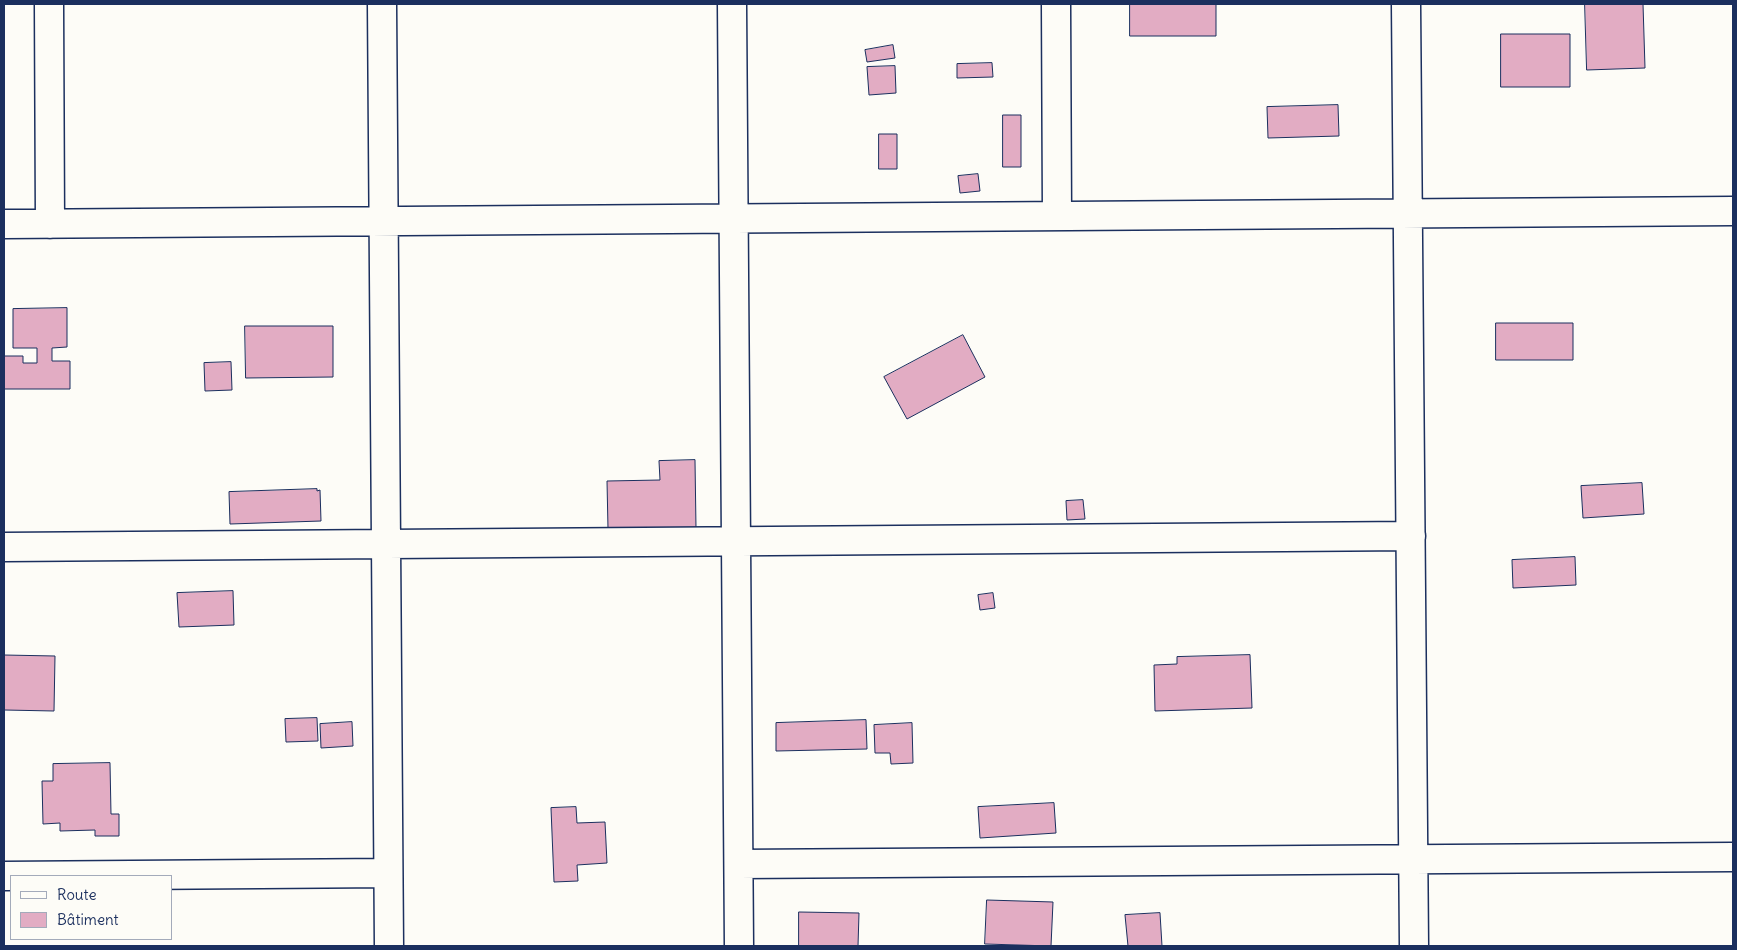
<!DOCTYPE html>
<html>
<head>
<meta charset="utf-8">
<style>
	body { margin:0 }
	#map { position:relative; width:1737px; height:950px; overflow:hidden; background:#fdfcf7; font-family:Delius,sans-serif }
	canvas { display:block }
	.frame { position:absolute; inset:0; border:5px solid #1b2f5e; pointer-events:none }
	.legend { position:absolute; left:10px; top:875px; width:162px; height:65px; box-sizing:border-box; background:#fdfcf7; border:1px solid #a3aaba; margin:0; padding:6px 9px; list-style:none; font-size:15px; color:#1b2f5e }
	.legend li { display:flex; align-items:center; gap:10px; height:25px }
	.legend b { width:25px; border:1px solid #a3aaba }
</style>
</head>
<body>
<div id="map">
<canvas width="1737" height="950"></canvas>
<div class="frame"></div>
<ul class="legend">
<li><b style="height:6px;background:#fdfcf7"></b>Route</li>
<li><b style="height:14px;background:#e2acc3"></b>Bâtiment</li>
</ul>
</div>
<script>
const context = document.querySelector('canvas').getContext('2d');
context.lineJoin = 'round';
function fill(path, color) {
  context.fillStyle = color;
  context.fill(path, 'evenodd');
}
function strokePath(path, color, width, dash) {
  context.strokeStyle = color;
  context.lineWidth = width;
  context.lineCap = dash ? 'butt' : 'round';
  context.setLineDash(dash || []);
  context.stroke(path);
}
const building = new Path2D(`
	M1130,4H1216V36H1130Z
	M1585,4H1643L1645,68L1587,70Z
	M1501,34H1570V87H1501Z
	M893,45L895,58L867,62L865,50Z
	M992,63L993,77L957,78V64Z
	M895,66L896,93L869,95L867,67Z
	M1338,105L1339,136L1268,138L1267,107Z
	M1003,115H1021V167H1003Z
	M879,134H897V169H879Z
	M978,174L980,191L960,193L958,176Z
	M67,308V347L52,348V361H70V389H4V356H23V363H37V348H13V309Z
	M1496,323H1573V360H1496Z
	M245,326H333V377L246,378Z
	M963,335L985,377L907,419L884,377Z
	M231,362L232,390L205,391L204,363Z
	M695,460L696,528L608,529L607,481L660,480L659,461Z
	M1642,483L1644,514L1583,518L1581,486Z
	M317,489V491L320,490L321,521L230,524L229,492Z
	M1083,500L1085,519L1067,520L1066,501Z
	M1575,557L1576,585L1513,588L1512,560Z
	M233,591L234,625L179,627L177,593Z
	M993,593L995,608L980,610L978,595Z
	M4,655L55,656L54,711L4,710Z
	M1250,655L1252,708L1155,711L1154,665L1177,664V657Z
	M317,718L318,741L286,742L285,719Z
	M866,720L867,749L776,751V723Z
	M352,722L353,746L321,748L320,724Z
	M912,723L913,763L891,764L890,753H875L874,725Z
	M110,763L111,814H119V836H95V830L60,831V823L43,824L42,781H53V764Z
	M1054,803L1056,833L980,838L978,807Z
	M576,807L577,823L605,822L607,863L577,865L578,881L554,882L551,808Z
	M987,900L1053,902L1051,946L985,944Z
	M799,912L859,913L858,946H799Z
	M1160,913L1162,946H1120H1128L1125,915Z`);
const minor = new Path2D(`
	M49,4L50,224
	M382,4L389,946
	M732,4L739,946
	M1056,4L1057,216
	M1406,4L1414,946
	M4,224L1733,211
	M4,547L1411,536
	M739,864L1733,857
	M4,876L388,873`);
fill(building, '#e2acc3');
strokePath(building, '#1b2f5e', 1);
strokePath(minor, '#1b2f5e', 31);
strokePath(minor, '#fdfcf7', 28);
</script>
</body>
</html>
